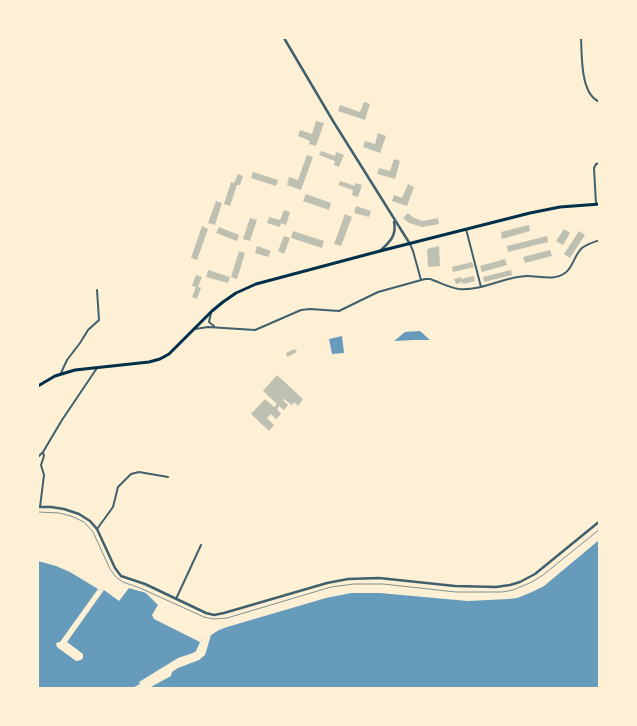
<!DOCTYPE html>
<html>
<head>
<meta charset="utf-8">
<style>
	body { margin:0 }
	#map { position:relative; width:637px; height:726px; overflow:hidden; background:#fdf0d5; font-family:Karla,sans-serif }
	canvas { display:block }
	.frame { position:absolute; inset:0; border:39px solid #fdf0d5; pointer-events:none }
</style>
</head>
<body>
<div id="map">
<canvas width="637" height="726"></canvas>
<div class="frame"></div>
</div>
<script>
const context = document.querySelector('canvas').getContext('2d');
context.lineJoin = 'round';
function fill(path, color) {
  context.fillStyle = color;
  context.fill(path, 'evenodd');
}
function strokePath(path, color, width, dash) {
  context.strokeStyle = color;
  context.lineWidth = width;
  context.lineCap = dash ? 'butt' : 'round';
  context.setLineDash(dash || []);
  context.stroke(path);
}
const water = new Path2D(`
	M420,331L430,340H413L394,341L405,332Z
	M342,336L344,353L332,354L329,339Z
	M599,540V688H38V561L56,566L70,572L98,589L104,590L119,601L129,588L146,593L158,605L152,615L154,619L200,642L219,630L227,627L326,598L351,593H380L468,601L508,599L517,598L532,592L544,586Z`);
const pier = new Path2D(`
	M98,589L104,590L67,642L83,654V658L81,660L76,661L57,647L56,643L60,642Z
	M211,635L205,655L199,660L178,668L172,672L171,676L149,688H132L140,684L139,682L178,658L193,653L196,651L200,642Z`);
const building = new Path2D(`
	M364,102L370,104L365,120L338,111L340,105L360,112Z
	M316,121L324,123L316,146L309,144L310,141L298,136L300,130L312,134Z
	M378,133L386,136L380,153L363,147L365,141L375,144Z
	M321,151L335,156L336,152L344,155L339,167L334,165L335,161L319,155Z
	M307,155L313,157L301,190L287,185L289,177L298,180Z
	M394,159L400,161L395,179L377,174L379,168L390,171Z
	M253,172L278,180L276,186L251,178Z
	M238,174L243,176L240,185H237L230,206L224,204L231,182L234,183Z
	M340,181L355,186V183L362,185L358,197L352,195L353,190L338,185Z
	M408,184L414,187L407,206L392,201L394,195L402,198Z
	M306,194L331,203L329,210L303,201Z
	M216,201L222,203L215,225L208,223Z
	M356,206L371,211L369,217L354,213Z
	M284,210L290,212L286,225L281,223L280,227L267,223L269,217L280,220Z
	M408,213L414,218L422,221L438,218L439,224L422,227L409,223L403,218Z
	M345,214L352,217L341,246L334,244Z
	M250,218L257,220L250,241L243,239Z
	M529,225L530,231L502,239L501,232Z
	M202,226L208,229L197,260L191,258Z
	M219,227L239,235L237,241L216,233Z
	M564,229L570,233L563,245L556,241Z
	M293,231L324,241L322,248L291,238Z
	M579,231L585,235L570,258L564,254Z
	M284,236L290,238L284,254L278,251Z
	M547,236L548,242L508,252L507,246Z
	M257,246L271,251L268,257L255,253Z
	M439,246L440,266L428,267L427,249Z
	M550,250L552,256L525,263L523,257Z
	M239,251L245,253L237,279L231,277Z
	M505,259L507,265L482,272L480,266Z
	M472,262L474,267L453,272L452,267Z
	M208,270L230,277L228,283L206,277Z
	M511,270L512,275L484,282L483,277Z
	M196,275L202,277L198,287L201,288L197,299L192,297L196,287L192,286Z
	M474,276L475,281L463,284V282L456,284L454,279L461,277V279Z
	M295,349L297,352L287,357L286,353Z
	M277,375L303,399L298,406L294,402L292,405L284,399L283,400L288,405L284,410L279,406L277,409L281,414L276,419L271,414L267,418L274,425L269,431L251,414L265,399L274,407L277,404L263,391Z`);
const path = new Path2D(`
	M38,512L59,513L71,516L84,522L93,532L110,569L116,577L123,582L140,588L204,617L213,619L227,618L331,587L354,584H383L456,592H502L513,590L532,582L543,575L600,529`);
const minor = new Path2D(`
	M581,38C582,55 580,95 600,102
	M596,204L594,168L596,164L600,163
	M466,229L481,287
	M410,244L413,251L421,280
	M211,313L209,322L214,326
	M195,329L208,327L255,330L262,327L301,310L310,309L339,311L378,292L425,279H430C439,282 450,288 459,289C483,291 506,276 527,276C540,276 554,281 565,273C573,268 574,255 582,248C587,244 594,242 600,240
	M61,373L67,360L80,343L88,330L99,320L97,290
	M38,457L43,452L62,420L97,368
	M40,507L44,475L41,465L44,456L43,452
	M97,529L113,507L118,487L131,474L139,472L168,477
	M176,599L201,545`);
const tertiary = new Path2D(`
	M284,38L333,121L410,244
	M380,251C390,242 397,235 394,222
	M38,507H51L64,509L79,514L90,521L97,529L115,568L121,576L145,584L206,613L214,615L224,613L327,583L348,579L379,578L455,586L496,587L510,585L520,582L535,574L600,521`);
const primary = new Path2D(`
	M38,386L55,376L75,370L149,362L160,359L169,354L212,311L223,302L236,293L256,284L380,251L530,213L560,207L600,204`);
fill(water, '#669bbc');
fill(pier, '#fdf0d5');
fill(building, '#bec0b2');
strokePath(path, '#003049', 0.5);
strokePath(minor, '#3f606c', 2);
strokePath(tertiary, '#3f606c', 2.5);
strokePath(primary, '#003049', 3);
</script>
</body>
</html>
